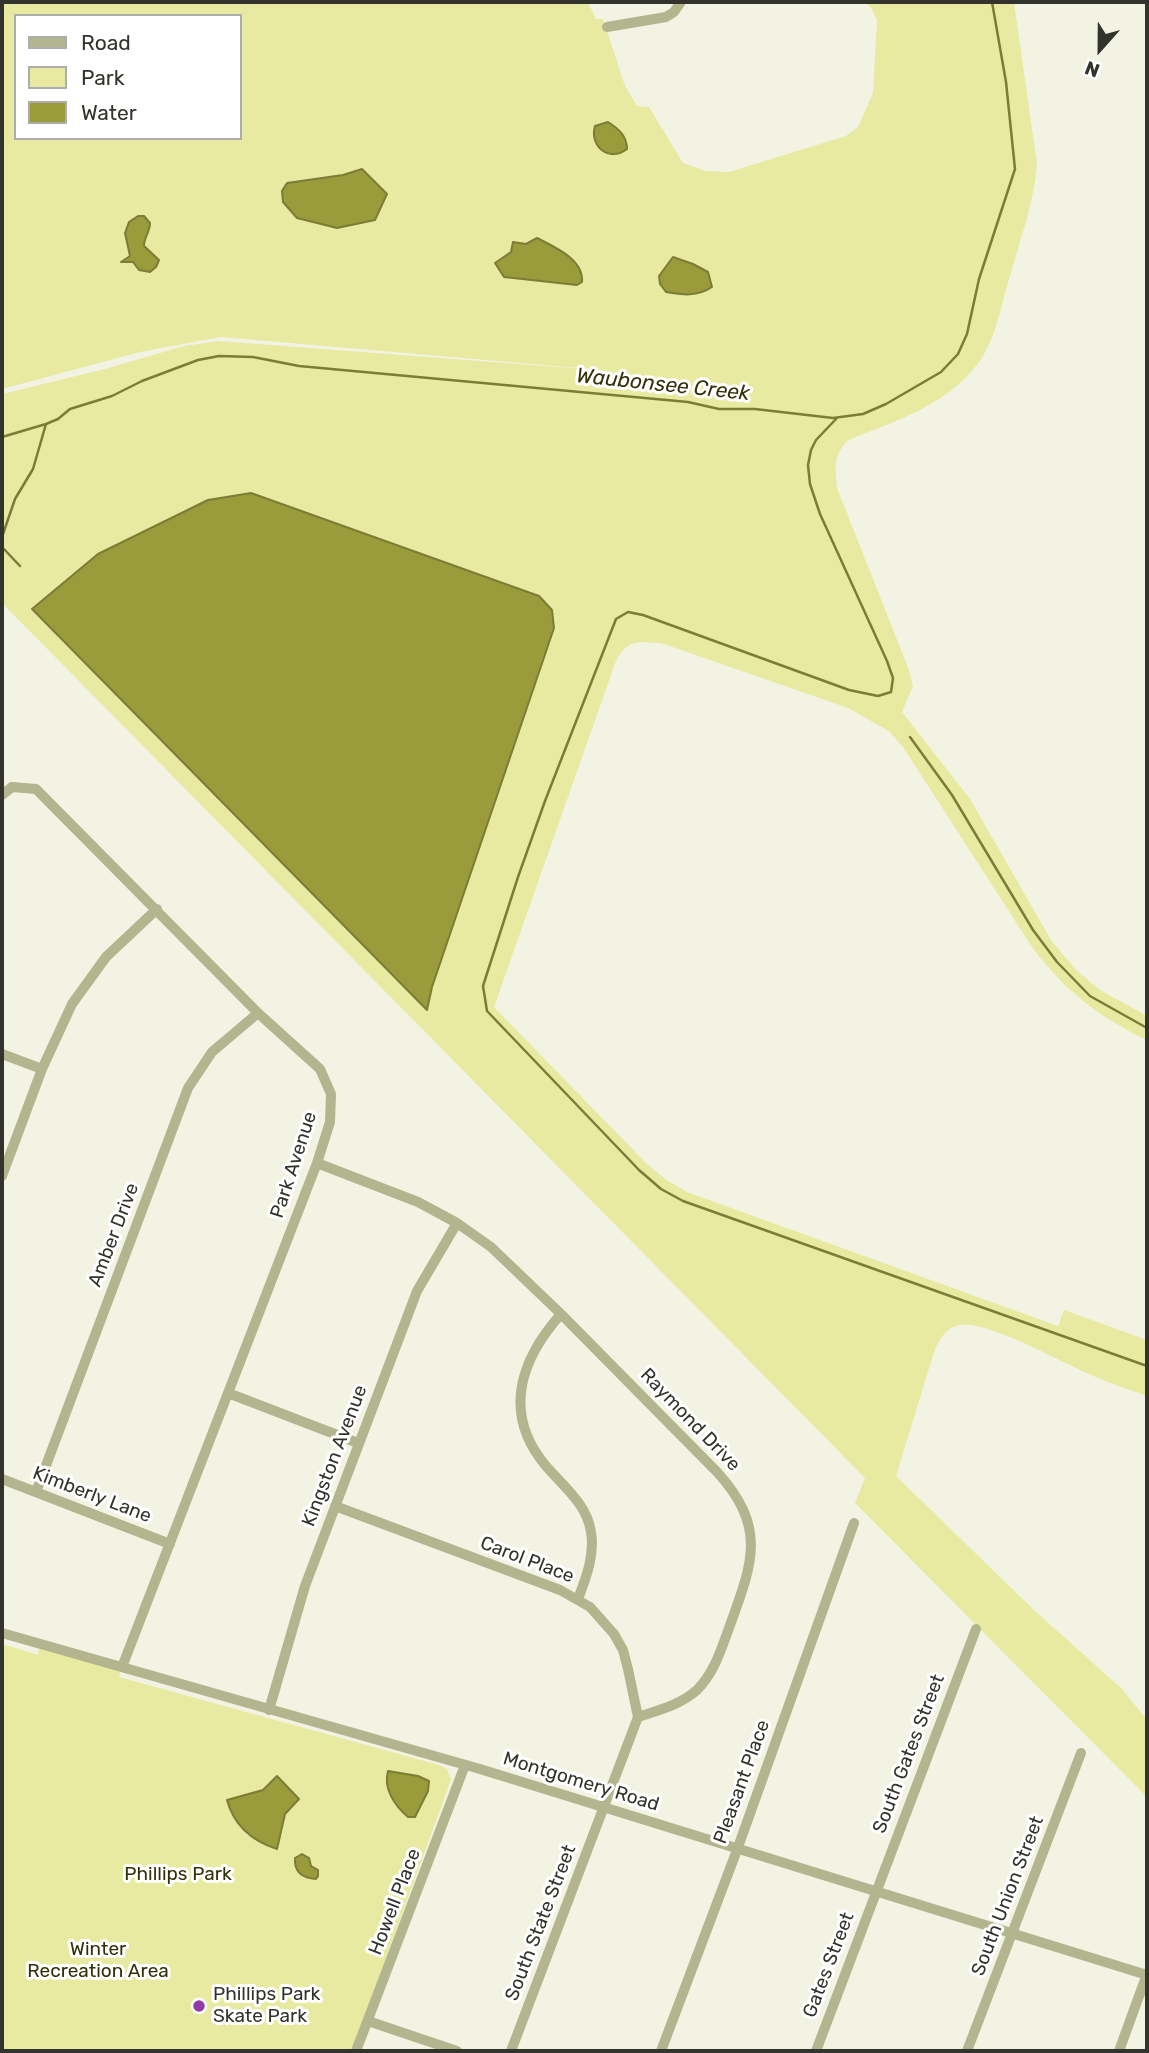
<!DOCTYPE html>
<html>
<head>
<meta charset="utf-8">
<style>
	body { margin:0 }
	#map { position:relative; width:1149px; height:2053px; overflow:hidden; background:#f2f3e3; font-family:Rubik,sans-serif }
	canvas { display:block }
	.frame { position:absolute; inset:0; border:4px solid #33332d; pointer-events:none }
	.legend { position:absolute; left:14px; top:14px; width:228px; height:126px; box-sizing:border-box; background:#fff; border:2px solid #adadab; margin:0; padding:9px 12px; list-style:none; font-size:21px; color:#33332d }
	.legend li { display:flex; align-items:center; gap:14px; height:35px }
	.legend b { width:35px; border:2px solid #adadab }
	.north { position:absolute; left:1065px; top:14px; width:70px; height:70px; -webkit-text-stroke:5px #fff; paint-order:stroke; rotate:201deg; font-size:19px; font-weight:700; line-height:28px; text-align:center; color:#33332d }
	.north::after { content:''; display:block; margin:auto; width:24px; height:32px; background:#33332d; clip-path:polygon(50% 0,100% 100%,50% 72%,0 100%) }
</style>
</head>
<body>
<div id="map">
<canvas width="1149" height="2053"></canvas>
<div class="frame"></div>
<ul class="legend">
<li><b style="height:9px;background:#b3b58e"></b>Road</li>
<li><b style="height:19px;background:#e8eaa2"></b>Park</li>
<li><b style="height:19px;background:#9a9b3a"></b>Water</li>
</ul>
<div class="north">N</div>
</div>
<script>
const context = document.querySelector('canvas').getContext('2d');
context.lineJoin = 'round';
function fill(path, color) {
  context.fillStyle = color;
  context.fill(path, 'evenodd');
}
function strokePath(path, color, width, dash) {
  context.strokeStyle = color;
  context.lineWidth = width;
  context.lineCap = dash ? 'butt' : 'round';
  context.setLineDash(dash || []);
  context.stroke(path);
}
function drawText(font, color, halo, rows, align = 'center') {
  context.font = font + ' Rubik,sans-serif';
  context.lineWidth = 6;
  context.setLineDash([]);
  context.textBaseline = 'middle';
  context.strokeStyle = halo;
  context.fillStyle = color;
  for (const [text, x, y, turn = 0] of rows) {
    context.save();
    context.translate(x, y);
    context.rotate((+turn || 0) * Math.PI / 180);
    context.textAlign = isNaN(turn) ? turn : align;
    if (halo) context.strokeText(text, 0, 0);
    context.fillText(text, 0, 0);
    context.restore();
  }
}
const green = new Path2D(`
	M2,2H588L596,19H603L625,86L637,106L649,107L683,163L706,171L729,172L846,136L858,127L873,93L877,20L871,7L863,2H1014L1037,164C1034,201 1022,234 1012,269C1003,297 998,331 983,356C954,403 896,421 848,440C833,456 835,467 837,488L909,670L913,686L902,712L970,799L1051,940L1076,970L1100,990L1147,1016V1040C1098,1017 1064,990 1032,947L903,747L889,731L848,708L664,644C641,641 628,638 616,661L494,1007L647,1164L665,1179L687,1192L1058,1326L1064,1310L1147,1340V1396C1129,1389 1109,1383 1091,1375C1062,1363 988,1320 959,1325C945,1328 939,1340 934,1352L896,1476L1035,1611L1122,1689L1147,1720V1797L855,1503L865,1478L2,603V394L105,369L184,346L219,341L624,372L221,337L140,352L2,389ZM16,16H240V138H16Z
	M2,1644L38,1655L39,1648L122,1667L119,1677L439,1765L447,1769L451,1780L352,2051H2Z`);
const water = new Path2D(`
	M608,122C619,129 627,136 627,149C609,163 589,146 595,126Z
	M362,169L387,194L375,220L337,228L297,218L283,202L282,191L287,183L343,175Z
	M138,216H144L150,223C150,232 144,237 144,246L159,260L156,267L150,272L139,270L133,262H121L130,256L125,233L129,222Z
	M537,238C554,247 584,259 582,282L577,285L504,277L495,263L511,252L513,242L526,244Z
	M673,257L693,264L708,272L712,287C697,297 683,295 666,292L660,284L659,276Z
	M251,493L539,596L552,610L554,628L432,987L427,1010L32,609L98,554L208,500Z
	M388,1771L418,1776L429,1781L428,1791L415,1817H408C395,1806 383,1789 388,1771Z
	M277,1776L299,1799L285,1814L277,1849C252,1841 234,1826 227,1800L263,1790Z
	M302,1854L309,1858L311,1866L318,1870V1876L316,1879C303,1878 294,1873 295,1858Z`);
const stream = new Path2D(`
	M837,418L816,440L811,450L808,465L810,484L820,514L887,661L893,678L891,692L878,696L849,690L643,615L628,612L616,619L545,801L518,877L483,986L487,1011L639,1170L661,1189L683,1201L1147,1366
	M2,437L46,424L58,419L70,409L112,396L142,381L198,360L219,356L253,357L299,366L688,402L719,409H755L833,418L863,414L886,404L941,372L958,354L967,334L979,279L1015,169L1006,82L992,2
	M2,537L15,499L33,469L46,424
	M2,547L20,566
	M910,737L952,795L1033,930L1057,962L1090,996L1147,1028`);
const minor = new Path2D(`
	M607,27L666,17L674,12L681,2
	M2,795L12,787L36,789L258,1013L320,1069L331,1094L330,1122L317,1163L122,1667
	M2,1054L42,1069
	M317,1163L418,1202L457,1223L491,1247L561,1314L718,1473C768,1529 752,1564 729,1628C721,1650 714,1673 697,1690C680,1705 659,1710 638,1717
	M2,1176L42,1069L72,1004L106,957L157,909
	M561,1314C520,1360 502,1414 546,1466C563,1486 587,1504 591,1532C595,1555 586,1578 578,1599
	M228,1393L358,1443
	M2,1479L170,1544
	M36,1492L188,1088L212,1052L258,1013
	M335,1506L560,1590L590,1607L614,1634L623,1650L628,1669L638,1717L511,2051
	M2,1633L480,1769L1147,1975
	M269,1710L305,1586L417,1291L457,1223
	M368,2021L457,2051
	M356,2051L465,1765
	M661,2051L737,1850L854,1523
	M816,2051L976,1629
	M967,2051L1081,1753
	M1119,2051L1147,1974`);
const markers = [
	[199,2006,7,"#923aa6"]
];
const streetNames = [
	["Park Avenue",294,1165,-72],
	["Amber Drive",114,1235,-69],
	["Raymond Drive",690,1420,46],
	["Kingston Avenue",335,1456,-69],
	["Kimberly Lane",92,1495,21],
	["Carol Place",527,1560,21],
	["South Gates Street",909,1754,-69],
	["Montgomery Road",581,1782,17],
	["Pleasant Place",742,1782,-70],
	["South Union Street",1008,1896,-69],
	["Howell Place",395,1902,-69],
	["South State Street",541,1923,-69],
	["Gates Street",829,1965,-69]
];
const parkNames = [
	["Phillips Park",178,1875],
	["Winter",98,1950],
	["Recreation Area",98,1972]
];
const poiNames = [
	["Phillips Park",213,1995],
	["Skate Park",213,2017]
];
const waterNames = [
	["Waubonsee Creek",663,385,6]
];
fill(green, '#e8eaa2');
fill(water, '#9a9b3a');
strokePath(water, '#7b7c36', 2);
strokePath(stream, '#7b7c36', 2.5);
strokePath(minor, '#b3b58e', 10);
for (const [x, y, r, color] of markers) {
  const dot = new Path2D();
  dot.arc(x, y, r, 0, 2 * Math.PI);
  context.fillStyle = color;
  context.fill(dot);
  strokePath(dot, '#fff', 2.5);
}
drawText('19px', '#33332d', '#fff', streetNames);
drawText('19px', '#313107', '#fff', parkNames);
drawText('19px', '#33332d', '#fff', poiNames, 'left');
drawText('italic 21px', '#323209', '#fff', waterNames);
</script>
</body>
</html>
